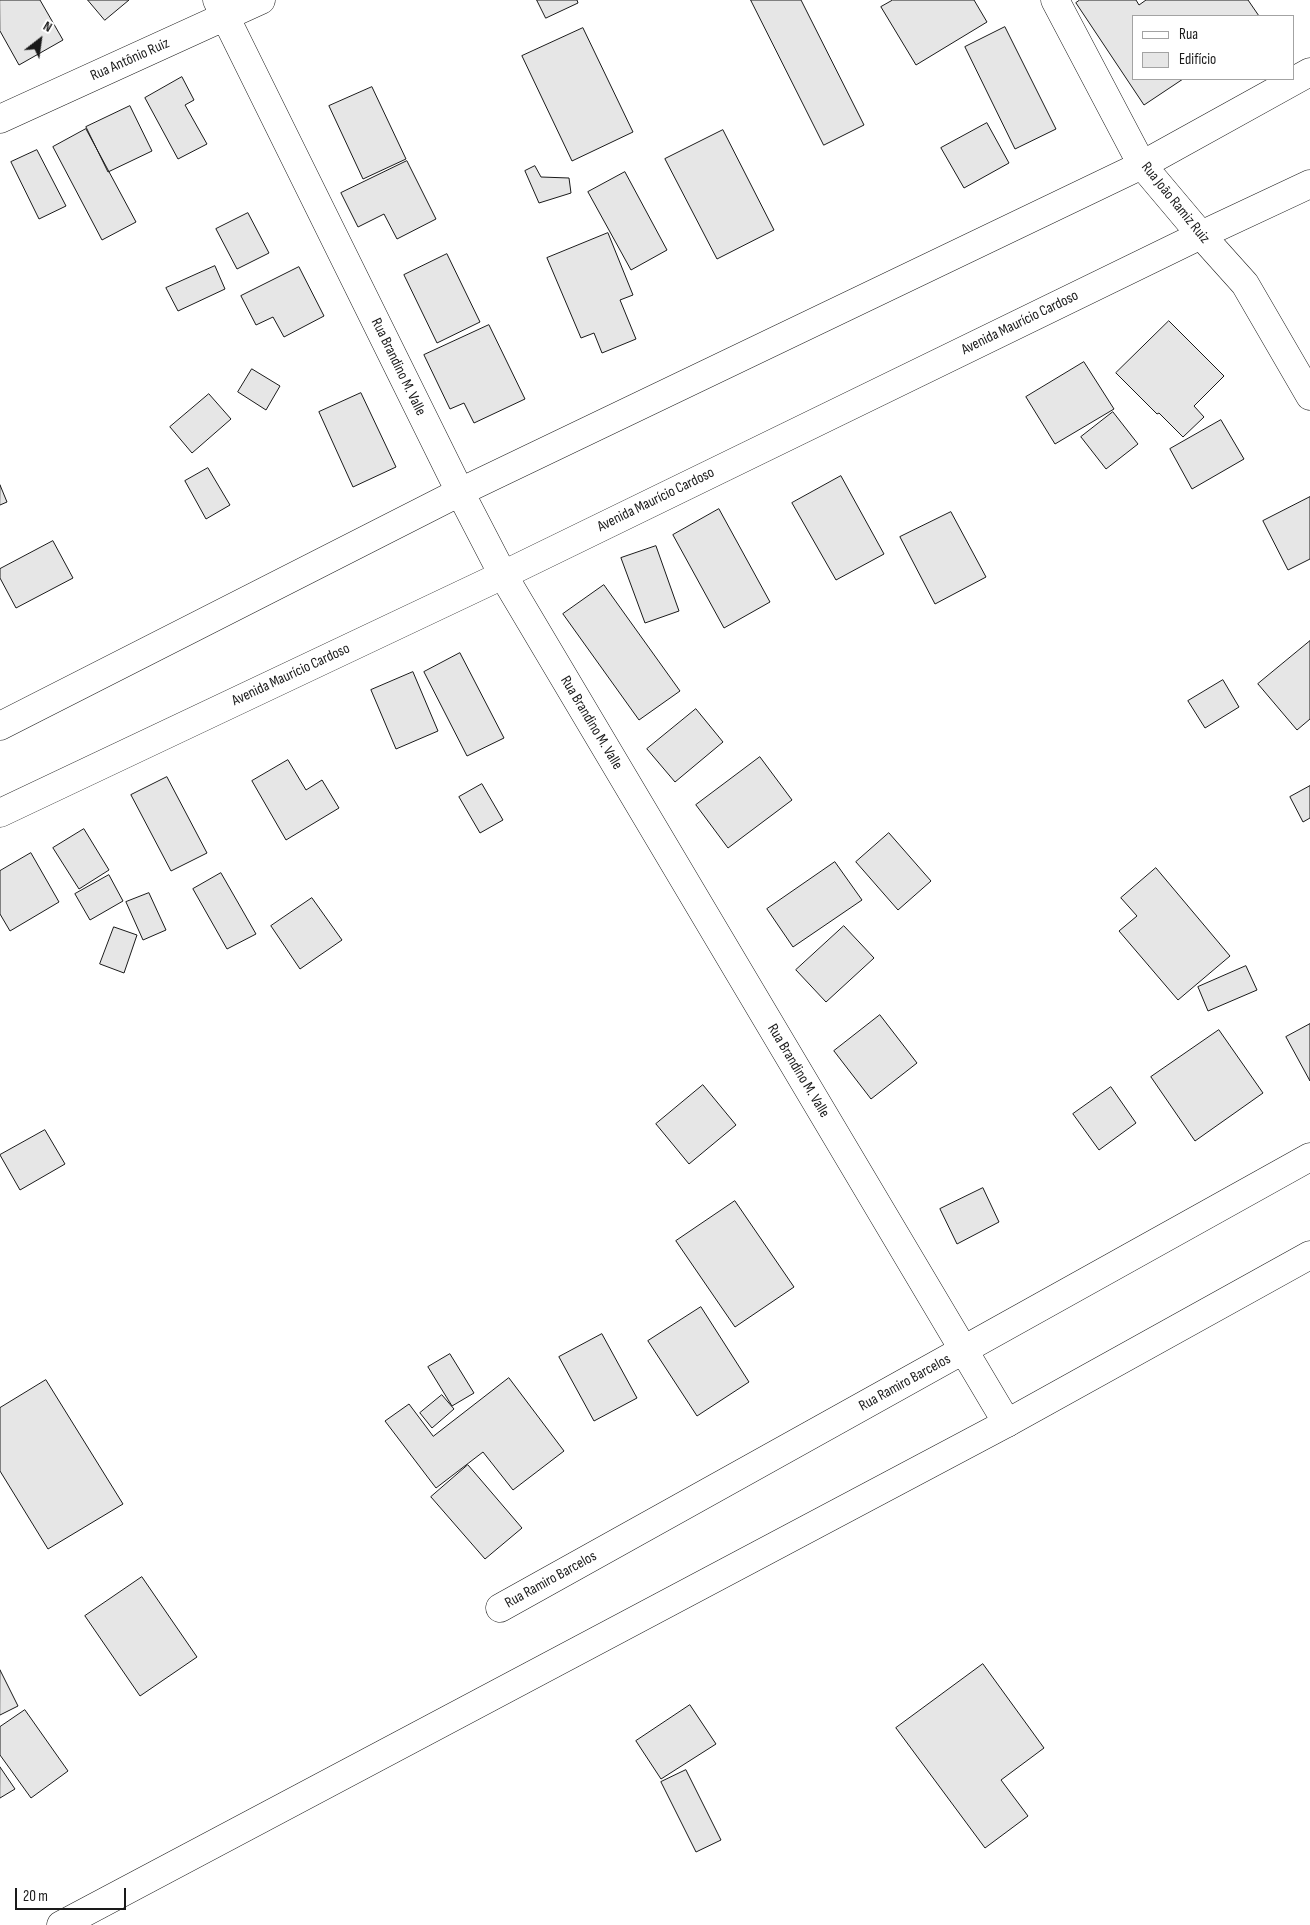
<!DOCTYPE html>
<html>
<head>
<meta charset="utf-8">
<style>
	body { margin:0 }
	#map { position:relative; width:1310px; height:1925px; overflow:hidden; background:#fff; font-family:"Sofia Sans Condensed",sans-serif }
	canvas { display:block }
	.legend { position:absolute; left:1132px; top:15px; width:162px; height:65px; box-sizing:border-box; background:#fff; border:1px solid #a3a3a3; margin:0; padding:6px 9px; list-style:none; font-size:15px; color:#1a1a1a }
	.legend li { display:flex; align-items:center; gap:10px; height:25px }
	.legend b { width:25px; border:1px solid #a3a3a3 }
	.north { position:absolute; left:15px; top:15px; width:50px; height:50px; -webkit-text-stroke:4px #fff; paint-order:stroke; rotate:30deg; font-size:14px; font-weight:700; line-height:20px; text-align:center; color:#1a1a1a }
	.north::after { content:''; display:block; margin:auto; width:18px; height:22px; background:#1a1a1a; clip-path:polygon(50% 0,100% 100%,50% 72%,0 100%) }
	.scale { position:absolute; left:15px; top:1888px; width:111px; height:22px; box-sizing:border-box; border:2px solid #1a1a1a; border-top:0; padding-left:6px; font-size:15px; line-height:18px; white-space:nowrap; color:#1a1a1a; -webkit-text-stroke:4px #fff; paint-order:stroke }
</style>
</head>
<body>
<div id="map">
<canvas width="1310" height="1925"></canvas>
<ul class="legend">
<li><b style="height:6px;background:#fff"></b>Rua</li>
<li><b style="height:14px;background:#e6e6e6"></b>Edifício</li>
</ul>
<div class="north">N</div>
<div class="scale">20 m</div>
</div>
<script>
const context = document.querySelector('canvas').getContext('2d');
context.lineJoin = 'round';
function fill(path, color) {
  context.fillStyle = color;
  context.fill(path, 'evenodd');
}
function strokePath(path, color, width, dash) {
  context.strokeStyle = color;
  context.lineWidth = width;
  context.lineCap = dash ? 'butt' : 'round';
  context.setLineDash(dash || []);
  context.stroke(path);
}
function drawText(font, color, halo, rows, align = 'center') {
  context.font = font + ' "Sofia Sans Condensed",sans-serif';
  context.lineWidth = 4;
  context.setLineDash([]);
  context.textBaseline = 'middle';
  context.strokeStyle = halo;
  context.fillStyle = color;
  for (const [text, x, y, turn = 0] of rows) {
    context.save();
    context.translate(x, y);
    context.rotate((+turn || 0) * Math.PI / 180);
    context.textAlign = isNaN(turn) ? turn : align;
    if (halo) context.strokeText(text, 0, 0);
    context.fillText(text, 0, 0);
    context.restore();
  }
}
const building = new Path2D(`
	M0,0H40L63,40L19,65L0,31Z
	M88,0H129L105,20Z
	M537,0H577L578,3L546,18Z
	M751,0H801L864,125L824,145Z
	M893,0H974L987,22L916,65L881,7Z
	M1080,0H1136L1139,5L1146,0H1248L1259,16H1134V79H1183L1144,105L1076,3Z
	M1005,27L1056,129L1015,149L965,47Z
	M583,28L633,132L572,161L522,56Z
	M182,77L194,100L185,105L207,144L178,159L145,98Z
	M372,87L406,159L363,179L329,106Z
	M130,106L152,151L108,172L86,127Z
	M987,123L1009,163L964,188L941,148Z
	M86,129L136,222L102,240L53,147Z
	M723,130L774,230L717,259L665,159Z
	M37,150L66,206L39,219L11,162Z
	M407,161L436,219L397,239L384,214L358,227L341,193Z
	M535,166L541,177L569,178L571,193L539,203L525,171Z
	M625,172L667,250L631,270L588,192Z
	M248,213L269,253L237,269L216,229Z
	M608,233L633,295L620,300L636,339L602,353L594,333L581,338L547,258Z
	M447,254L480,322L437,343L404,275Z
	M215,266L225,289L178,311L166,288Z
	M299,267L324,316L284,337L273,317L256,325L241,296Z
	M1169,321L1224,376L1194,406L1204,417L1183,437L1159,413L1157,414L1116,373Z
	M489,325L525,399L474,423L464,403L450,409L424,355Z
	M1084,362L1114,409L1055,444L1026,397Z
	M252,369L280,386L266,410L238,392Z
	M361,393L396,467L353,487L319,412Z
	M209,394L231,419L192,453L170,427Z
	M1113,412L1138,444L1106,469L1081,437Z
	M1221,420L1244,459L1192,489L1170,449Z
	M208,468L230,505L206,519L185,481Z
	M841,476L884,554L836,580L792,503Z
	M0,485L7,502L0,505Z
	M1310,497V559L1288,570L1263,521Z
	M719,509L770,602L724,628L673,535Z
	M951,512L986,577L935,604L900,537Z
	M53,541L73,578L16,608L0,578V569Z
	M656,546L679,611L645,623L621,558Z
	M604,585L680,691L639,720L563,614Z
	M1310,641V719L1297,730L1258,684Z
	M460,653L504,738L467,756L424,672Z
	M413,672L438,731L396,749L371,690Z
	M1223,680L1239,707L1205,728L1188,701Z
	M696,709L723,742L675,782L647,749Z
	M760,757L792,800L728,848L696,805Z
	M288,760L306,790L322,780L339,808L286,840L252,781Z
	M167,777L207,853L171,871L131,795Z
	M482,784L503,820L480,833L459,797Z
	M1310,786V818L1303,822L1290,797Z
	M84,829L109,870L79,889L53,848Z
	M889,833L931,881L898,910L856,862Z
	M31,853L59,902L10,931L0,914V871Z
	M835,862L862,900L793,947L767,909Z
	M1156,868L1230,956L1178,1000L1119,931L1137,916L1121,898Z
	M221,873L256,934L227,949L193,889Z
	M109,875L123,901L90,920L75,894Z
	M149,893L166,930L143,940L126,902Z
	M312,898L342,940L300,969L271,926Z
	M844,926L874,958L826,1002L796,970Z
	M114,927L137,935L124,973L100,964Z
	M1246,966L1257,990L1208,1011L1198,987Z
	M880,1015L917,1063L871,1099L834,1051Z
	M1310,1024V1081L1286,1037Z
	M1219,1030L1263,1093L1195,1141L1151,1077Z
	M703,1085L736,1125L689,1164L656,1124Z
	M1111,1087L1136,1123L1099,1150L1073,1114Z
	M45,1130L65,1164L20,1190L0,1155Z
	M983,1188L999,1222L957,1244L940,1209Z
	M735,1201L794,1287L735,1327L676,1241Z
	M701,1307L749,1382L697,1416L648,1341Z
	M602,1334L637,1398L594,1421L559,1357Z
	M450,1354L474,1393L452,1406L428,1367Z
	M509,1378L564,1451L513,1490L483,1452L436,1488L385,1421L409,1404L433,1436Z
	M46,1380L123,1504L48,1549L0,1471V1408Z
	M442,1395L454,1409L432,1428L420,1413Z
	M468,1465L522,1528L485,1559L431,1497Z
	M142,1577L197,1657L140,1696L85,1616Z
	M983,1664L1044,1748L1001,1780L1028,1816L985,1848L896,1728Z
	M0,1670L18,1706L0,1715Z
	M690,1705L716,1744L661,1779L636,1741Z
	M25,1710L68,1771L31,1798L0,1755V1727Z
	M0,1767L15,1789L0,1798Z
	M686,1770L721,1840L696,1852L661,1782Z`);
const street = new Path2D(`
	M217,0L460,492L503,575L1007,1423
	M0,119L261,0
	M0,726L460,492L1142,165L1055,0
	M0,813L503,575L1201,235L1310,184
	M500,1608L1310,1157`);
const secondary = new Path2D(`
	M1310,72L1142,165L1201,235L1245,284L1310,396
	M61,1925L1007,1423L1310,1255`);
const streetNames = [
	["Rua Antônio Ruiz",130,60,-24],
	["Rua João Ramiz Ruiz",1175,203,51],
	["Avenida Maurício Cardoso",1020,323,-26],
	["Rua Brandino M. Valle",398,367,64],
	["Avenida Maurício Cardoso",656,500,-26],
	["Avenida Maurício Cardoso",291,675,-25],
	["Rua Brandino M. Valle",591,723,59],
	["Rua Brandino M. Valle",798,1071,59],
	["Rua Ramiro Barcelos",905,1383,-29],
	["Rua Ramiro Barcelos",551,1580,-29]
];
fill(building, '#e6e6e6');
strokePath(building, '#1a1a1a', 1);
strokePath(street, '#1a1a1a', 29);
strokePath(secondary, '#1a1a1a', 29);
strokePath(street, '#fff', 28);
strokePath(secondary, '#fff', 28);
drawText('15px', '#1a1a1a', '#fff', streetNames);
</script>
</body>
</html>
